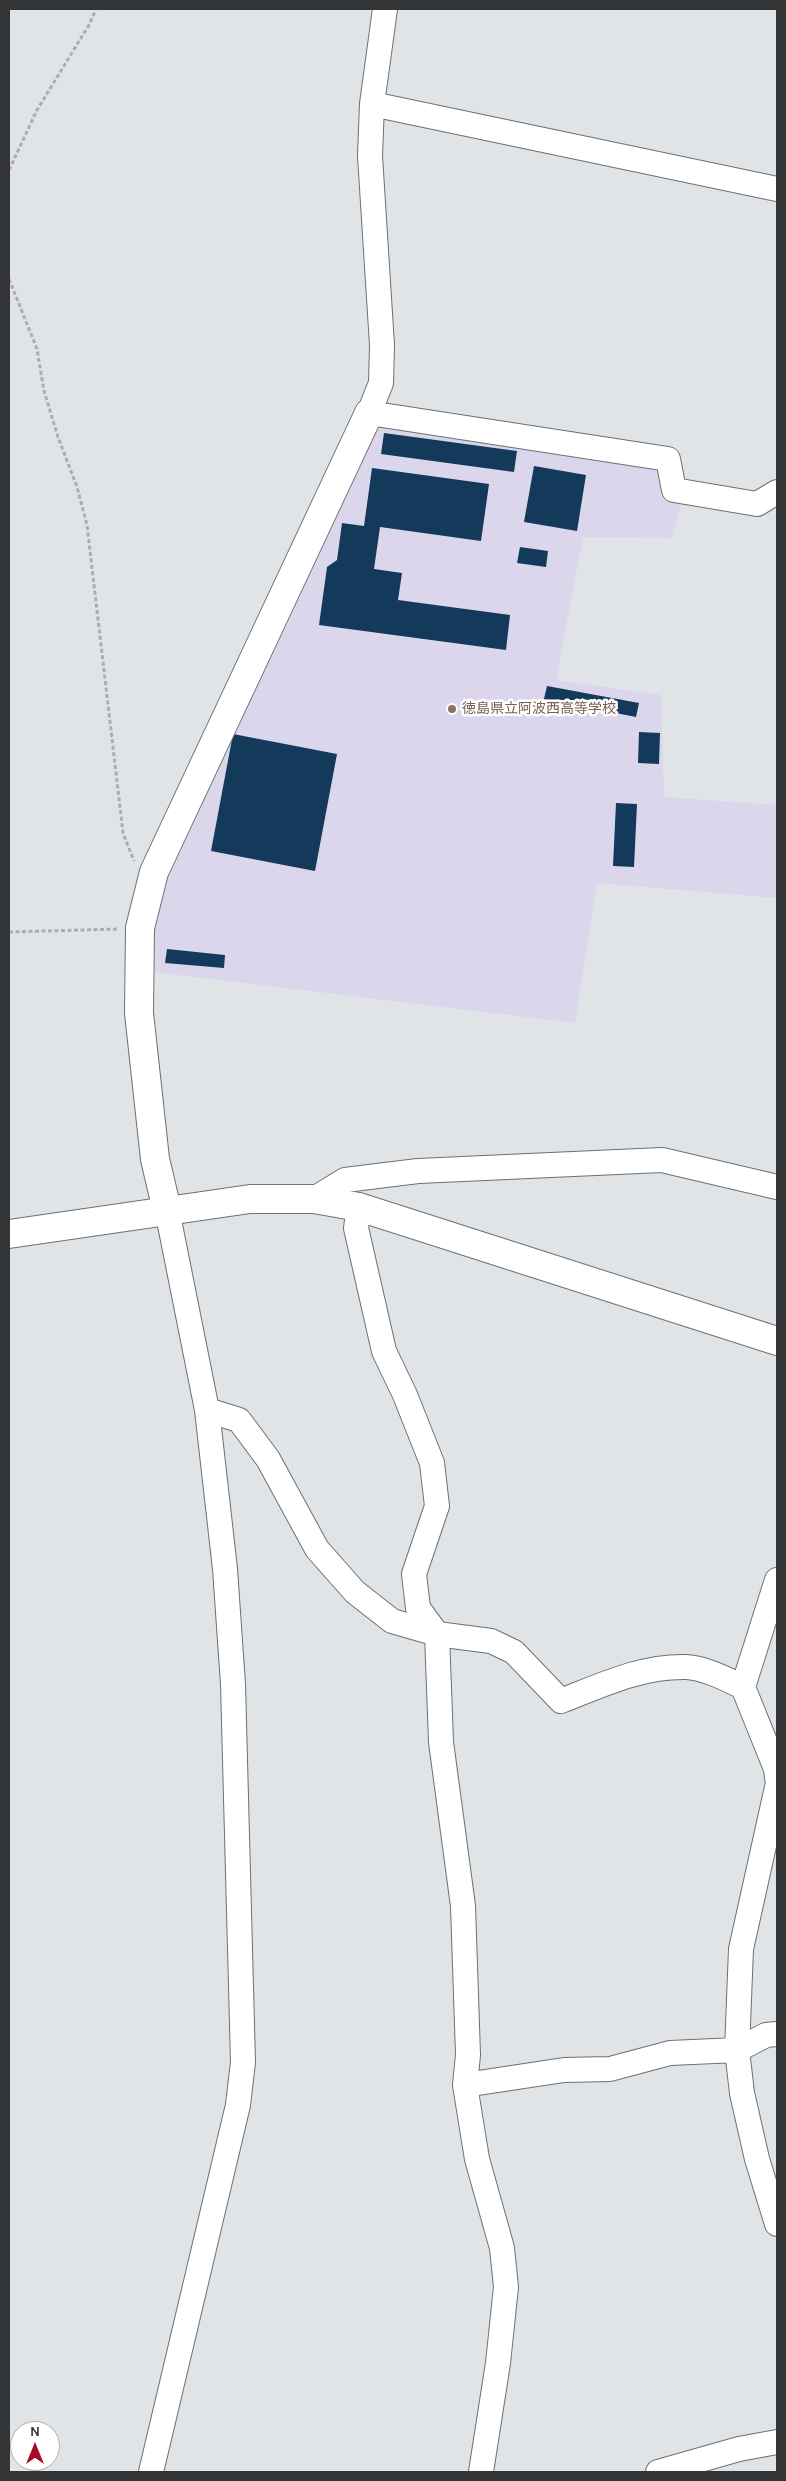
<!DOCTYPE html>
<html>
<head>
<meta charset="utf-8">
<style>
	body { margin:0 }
	#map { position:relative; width:786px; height:2481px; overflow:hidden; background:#e1e4e7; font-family:Karla,sans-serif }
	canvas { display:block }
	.frame { position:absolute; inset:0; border:10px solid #333435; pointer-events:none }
	.north { position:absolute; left:10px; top:2421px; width:50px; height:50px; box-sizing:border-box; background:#fff; border:1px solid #adaeae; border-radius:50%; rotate:0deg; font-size:14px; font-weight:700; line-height:20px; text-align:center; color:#333435 }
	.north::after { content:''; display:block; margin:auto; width:18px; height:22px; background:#a50b24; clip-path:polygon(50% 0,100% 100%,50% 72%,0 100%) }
</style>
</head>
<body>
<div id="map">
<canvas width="786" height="2481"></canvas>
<div class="frame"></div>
<div class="north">N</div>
</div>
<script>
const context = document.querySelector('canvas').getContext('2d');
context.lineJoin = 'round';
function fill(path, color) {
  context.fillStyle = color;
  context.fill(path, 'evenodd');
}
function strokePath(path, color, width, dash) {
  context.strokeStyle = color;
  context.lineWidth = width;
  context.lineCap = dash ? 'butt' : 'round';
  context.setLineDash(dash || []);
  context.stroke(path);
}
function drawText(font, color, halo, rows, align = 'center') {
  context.font = font + ' Karla,"Noto Sans JP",sans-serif';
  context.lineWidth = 5;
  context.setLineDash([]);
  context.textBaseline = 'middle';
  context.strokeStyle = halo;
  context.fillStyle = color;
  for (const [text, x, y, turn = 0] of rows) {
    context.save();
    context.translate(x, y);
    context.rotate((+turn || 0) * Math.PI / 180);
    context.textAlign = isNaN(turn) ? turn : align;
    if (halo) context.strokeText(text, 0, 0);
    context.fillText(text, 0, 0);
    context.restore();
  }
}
const education = new Path2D(`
	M373,419L663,465L682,498L672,538L583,537L556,680L661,695L664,797L777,805V898L597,883L575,1023L153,972L152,924L171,863Z`);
const building = new Path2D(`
	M384,433L517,451L514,472L381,454Z
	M534,466L586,475L577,531L524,522Z
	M372,468L489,484L481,541L380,527L374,569L402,573L398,600L510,615L506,650L319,625L327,567L337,560L342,523L364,526Z
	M520,547L548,551L546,567L517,563Z
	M547,686L639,703L636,717L544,699Z
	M639,732L660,733L659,764L638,763Z
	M233,734L337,754L315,871L211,851Z
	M616,803L637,804L634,867L613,866Z
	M167,949L225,955L224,968L165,963Z`);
const path = new Path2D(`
	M9,170L37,110L89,25L96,9
	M9,279L37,349L44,391L58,437L77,487L87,525L123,833L134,861
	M9,932L118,929`);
const minor = new Path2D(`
	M385,9L372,104L370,156L382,345L381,383L369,413L668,459L674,490L757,504L777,492
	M372,104L777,189
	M314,1199L345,1180L418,1171L662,1160L777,1187
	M359,1207L356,1228L384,1351L405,1395L432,1463L437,1506L414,1574L418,1608L437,1634L441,1742L463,1906L468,2055L465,2085L477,2159L502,2248L506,2287L498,2363L481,2472
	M207,1410L239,1420L268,1459L317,1549L355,1592L392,1621L437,1634L491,1641L514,1652L561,1701C602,1685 641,1666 686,1667C705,1668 726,1679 743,1687
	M777,1580L743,1687L776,1769L777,1778
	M777,1787L741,1949L737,2050L742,2093L757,2159L777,2224
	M465,2085L564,2070L610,2069L670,2053L737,2050L766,2035L777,2034
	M151,2472L238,2105L243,2062L233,1684L225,1569L207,1410L167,1210
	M658,2472L739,2449L777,2442`);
const tertiary = new Path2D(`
	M167,1210L155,1159L139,1013L140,928L154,872L369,413
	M9,1234L250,1199H314L359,1207L777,1341`);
const markers = [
	[452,709,5,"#8d6e63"]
];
const educationNames = [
	["徳島県立阿波西高等学校",462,709]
];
fill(education, '#dbd6ec');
fill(building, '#133a5b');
strokePath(minor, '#6d7073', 26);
strokePath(tertiary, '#6d7073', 30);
strokePath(path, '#abadb0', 3, [4, 2.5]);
strokePath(minor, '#fff', 24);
strokePath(tertiary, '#fff', 28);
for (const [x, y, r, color] of markers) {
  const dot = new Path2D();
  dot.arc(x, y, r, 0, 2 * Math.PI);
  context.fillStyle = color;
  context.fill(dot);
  strokePath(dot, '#fff', 2);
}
drawText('14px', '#785e54', '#fff', educationNames, 'left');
</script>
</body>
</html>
